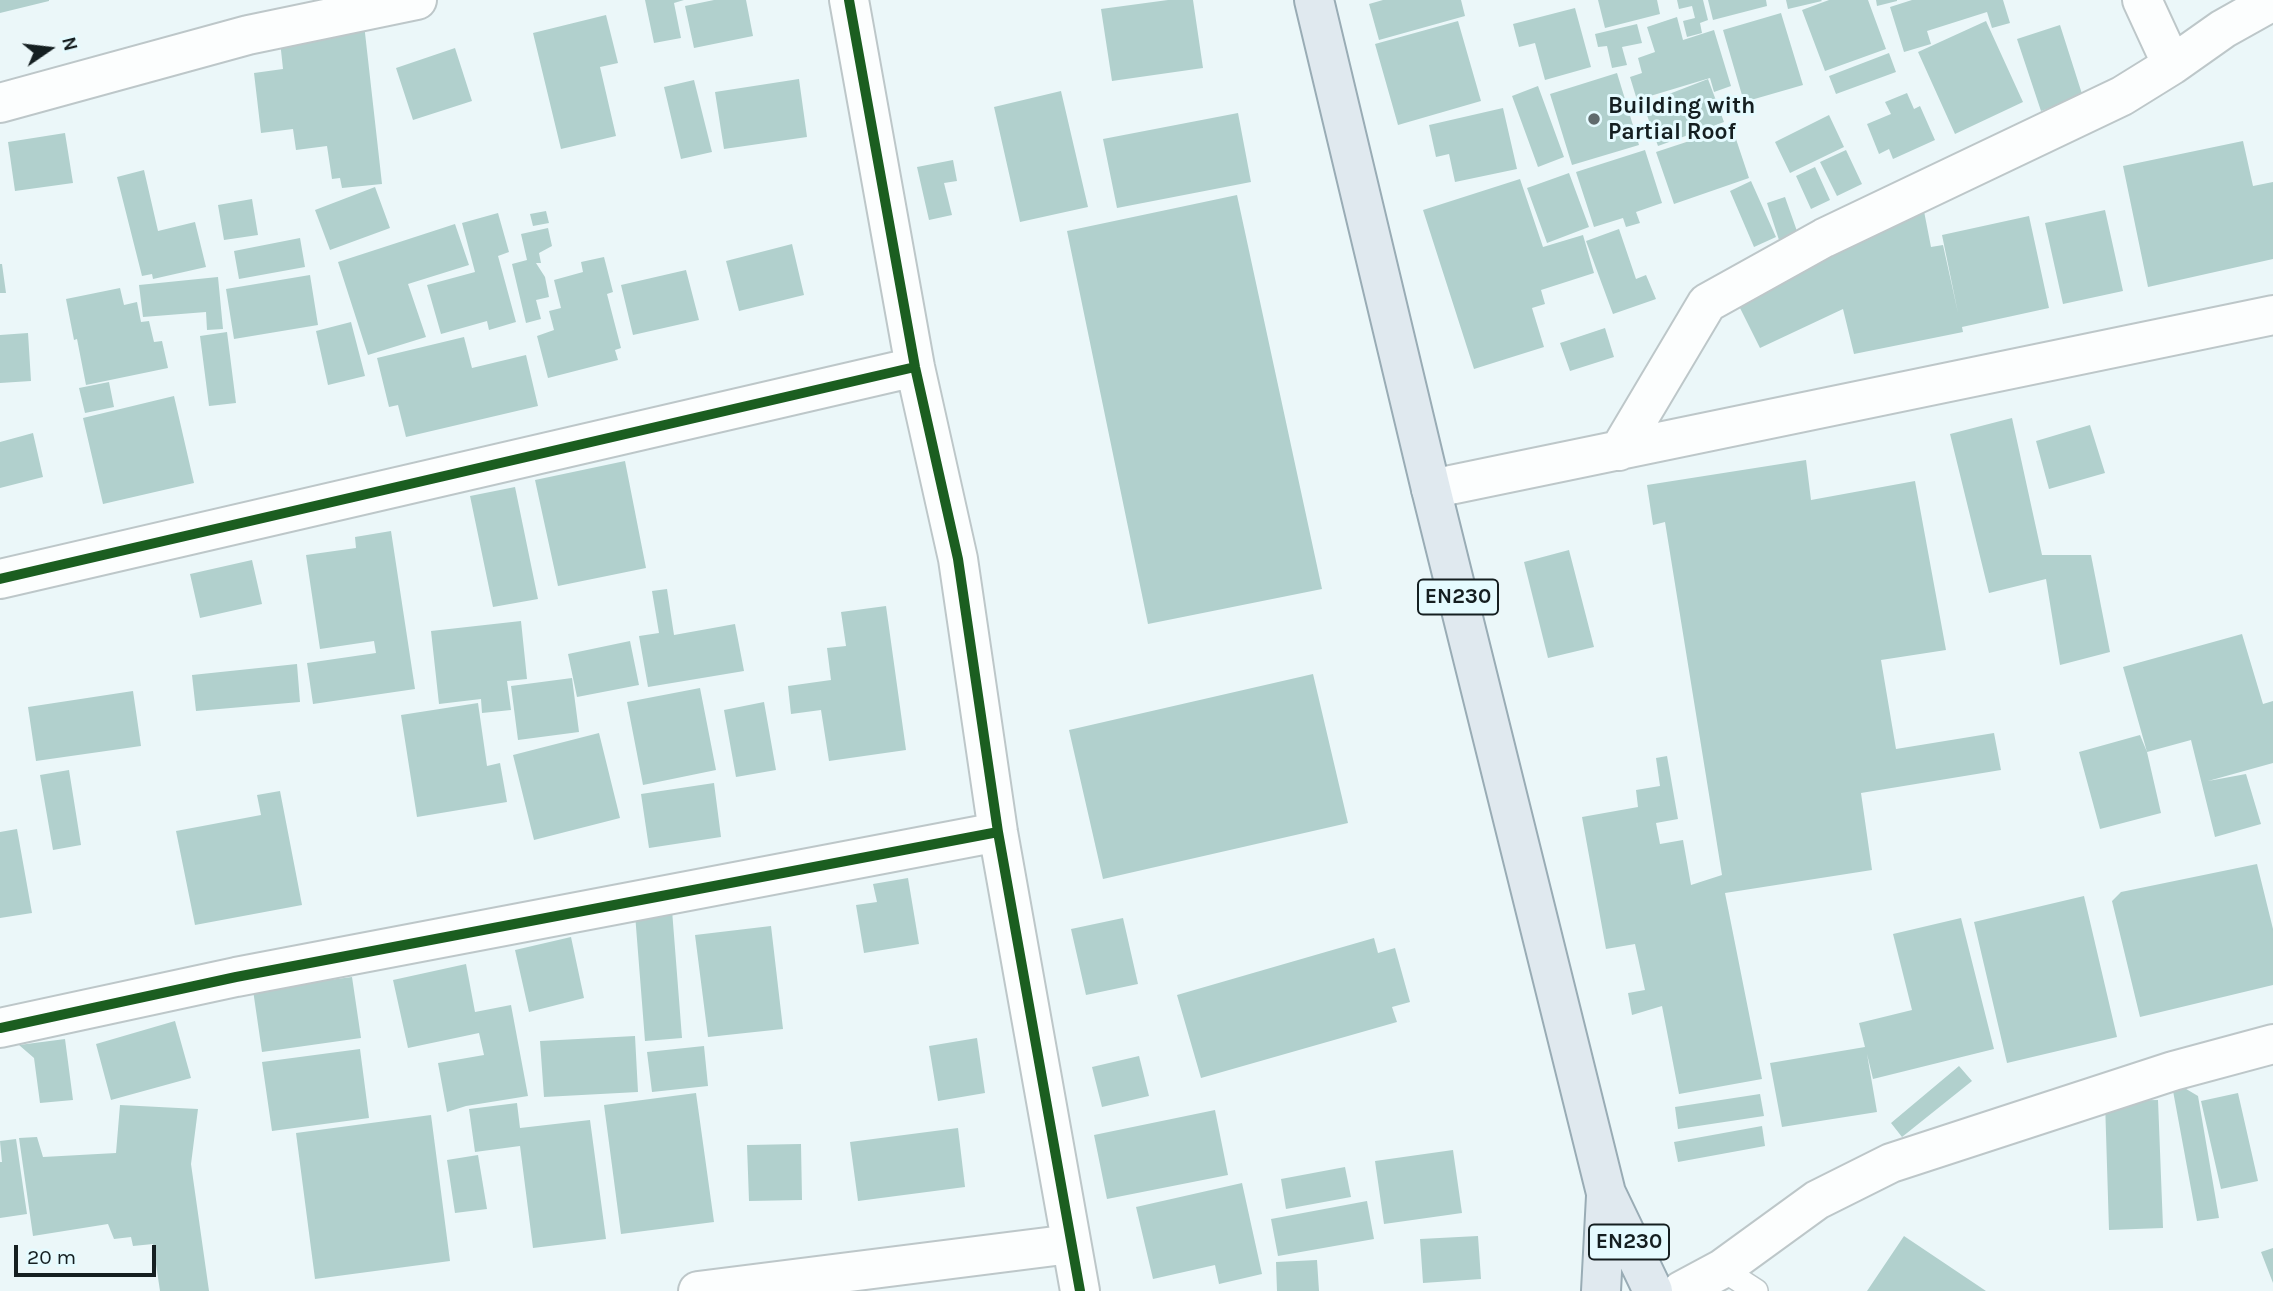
<!DOCTYPE html>
<html>
<head>
<meta charset="utf-8">
<style>
	body { margin:0 }
	#map { position:relative; width:2273px; height:1291px; overflow:hidden; background:#ebf7f9; font-family:Karla,sans-serif }
	canvas { display:block }
	.north { position:absolute; left:14px; top:14px; width:70px; height:70px; -webkit-text-stroke:5px #e5fbff; paint-order:stroke; rotate:76deg; font-size:19px; font-weight:700; line-height:28px; text-align:center; color:#151f21 }
	.north::after { content:''; display:block; margin:auto; width:24px; height:32px; background:#151f21; clip-path:polygon(50% 0,100% 100%,50% 72%,0 100%) }
	.scale { position:absolute; left:14px; top:1245px; width:142px; height:32px; box-sizing:border-box; border:4px solid #151f21; border-top:0; padding-left:9px; font-size:21px; line-height:24px; white-space:nowrap; color:#151f21; -webkit-text-stroke:5px #e5fbff; paint-order:stroke }
</style>
</head>
<body>
<div id="map">
<canvas width="2273" height="1291"></canvas>
<div class="north">N</div>
<div class="scale">20 m</div>
</div>
<script>
const context = document.querySelector('canvas').getContext('2d');
context.lineJoin = 'round';
function fill(path, color) {
  context.fillStyle = color;
  context.fill(path, 'evenodd');
}
function strokePath(path, color, width, dash) {
  context.strokeStyle = color;
  context.lineWidth = width;
  context.lineCap = dash ? 'butt' : 'round';
  context.setLineDash(dash || []);
  context.stroke(path);
}
function drawText(font, color, halo, rows, align = 'center') {
  context.font = font + ' Karla,sans-serif';
  context.lineWidth = 6;
  context.setLineDash([]);
  context.textBaseline = 'middle';
  context.strokeStyle = halo;
  context.fillStyle = color;
  for (const [text, x, y, turn = 0] of rows) {
    context.save();
    context.translate(x, y);
    context.rotate((+turn || 0) * Math.PI / 180);
    context.textAlign = isNaN(turn) ? turn : align;
    if (halo) context.strokeText(text, 0, 0);
    context.fillText(text, 0, 0);
    context.restore();
  }
}
const building = new Path2D(`
	M0,0H49V1L0,13Z
	M645,0H684L674,3L681,38L654,43Z
	M714,0H746L753,36L694,48L685,6Z
	M1168,0H1193L1203,68L1112,81L1101,9Z
	M1383,0H1461L1465,16L1379,40L1369,4Z
	M1598,0H1657L1660,14L1605,28Z
	M1677,0H1703L1708,20L1700,23L1702,33L1687,37L1683,21L1695,18L1692,6L1679,9Z
	M1708,0H1766L1767,6L1713,20Z
	M1786,0H1821L1822,1L1788,9Z
	M1868,0L1886,49L1825,71L1802,10L1829,0Z
	M1876,0H1897V1L1877,6Z
	M1912,0H2003L2010,23L1992,28L1987,12L1927,31L1931,44L1904,52L1890,7Z
	M1575,8L1591,67L1545,80L1535,43L1519,47L1513,24Z
	M1781,13L1803,85L1744,102L1723,30Z
	M606,15L618,63L600,67L616,136L561,149L533,33Z
	M1677,17L1683,40L1714,30L1731,86L1714,92L1710,78L1637,100L1630,77L1642,73L1638,58L1655,52L1647,27Z
	M1458,21L1481,101L1398,125L1375,44Z
	M1986,21L2023,102L1955,134L1918,52Z
	M364,24L382,184L342,188L340,178L332,179L327,146L296,150L293,129L261,133L254,73L283,69L280,41Z
	M1637,24L1642,43L1622,47L1627,65L1612,68L1607,46L1598,47L1595,34Z
	M2060,25L2083,97L2041,111L2017,39Z
	M455,48L472,101L413,120L396,68Z
	M1889,53L1896,72L1836,94L1829,76Z
	M1617,73L1639,145L1572,165L1550,94Z
	M799,79L807,137L724,149L715,92Z
	M1708,79L1724,122L1658,146L1643,104Z
	M694,80L712,152L681,159L664,87Z
	M1538,86L1564,157L1538,167L1512,96Z
	M1061,91L1088,207L1020,222L994,107Z
	M1907,93L1914,109L1920,106L1935,140L1893,159L1889,149L1879,154L1867,124L1891,114L1885,102Z
	M1503,108L1517,169L1455,182L1449,154L1436,157L1429,125Z
	M1238,113L1251,182L1117,208L1103,139Z
	M1829,115L1844,147L1790,173L1775,142Z
	M1732,127L1749,178L1674,204L1656,152Z
	M65,133L73,183L15,191L8,142Z
	M2243,141L2253,186L2273,182V259L2148,287L2123,166Z
	M1645,150L1662,203L1636,212L1640,223L1626,227L1623,218L1594,227L1576,172Z
	M1846,150L1862,184L1837,196L1820,162Z
	M953,160L957,181L944,183L952,215L929,220L917,167Z
	M1815,167L1830,200L1811,209L1796,176Z
	M144,170L158,231L195,222L206,267L153,279L152,274L142,276L117,177Z
	M1569,173L1589,227L1547,243L1527,188Z
	M1520,179L1543,247L1583,235L1594,273L1541,290L1545,304L1532,308L1544,347L1474,369L1423,210Z
	M1751,181L1776,237L1754,247L1730,191Z
	M375,187L390,228L330,250L315,210Z
	M1237,195L1322,589L1148,624L1067,231Z
	M1785,197L1798,234L1779,240L1767,203Z
	M252,199L258,235L224,240L218,205Z
	M1923,206L1931,247L1943,245L1958,313L1942,235L2029,216L2049,308L1962,327L1963,332L1854,354L1843,309L1760,348L1737,302Z
	M2105,210L2123,291L2063,304L2045,223Z
	M546,211L549,223L533,226L530,214Z
	M498,213L509,252L498,256L516,322L489,330L487,321L441,334L427,285L475,272L462,223Z
	M455,224L469,265L408,284L426,337L368,355L338,262Z
	M548,228L552,246L539,253L541,263H536L545,277L549,297L536,300L541,319L526,323L512,264L527,260L521,234Z
	M1619,229L1636,279L1646,275L1656,299L1613,314L1586,241Z
	M300,238L305,267L239,279L234,251Z
	M792,244L804,295L739,311L726,261Z
	M604,257L613,292L607,294L621,348L615,350L618,360L548,378L537,336L554,330L549,311L561,308L554,280L583,272L581,262Z
	M0,264H2L6,293H0Z
	M686,270L699,320L633,335L621,285Z
	M310,275L318,325L234,339L226,289Z
	M218,277L223,329L207,330L206,312L143,317L139,285Z
	M120,288L124,305L137,302L141,322L149,321L154,342L162,341L168,368L86,385L77,339L74,340L66,299Z
	M351,322L365,376L328,385L316,331Z
	M1605,328L1614,357L1570,371L1560,343Z
	M227,332L236,403L209,406L200,336Z
	M28,333L31,381L0,383V335Z
	M464,337L472,368L526,355L538,406L406,437L398,405L389,407L377,358Z
	M109,382L114,407L85,413L79,388Z
	M174,396L194,483L103,504L83,418Z
	M2012,418L2042,555H2091L2110,652L2060,665L2046,579L1989,593L1950,434Z
	M2090,425L2105,473L2049,489L2036,441Z
	M33,433L43,477L0,488V442Z
	M1806,460L1811,500L1915,481L1946,650L1881,660L1896,749L1994,733L2001,770L1861,793L1872,870L1725,893L1762,1079L1679,1094L1662,1006L1632,1015L1628,993L1645,990L1635,944L1606,949L1582,817L1638,807L1636,790L1660,786L1656,758L1667,756L1678,819L1656,823L1660,844L1683,840L1691,885L1722,875L1665,522L1653,525L1647,485Z
	M625,461L646,568L558,586L535,480Z
	M515,487L538,599L493,607L470,496Z
	M391,531L415,689L313,704L307,663L376,653L374,641L320,649L306,555L356,548L355,537Z
	M1569,550L1594,647L1548,658L1524,562Z
	M252,560L262,604L200,618L190,574Z
	M667,589L674,635L735,624L744,671L648,687L639,636L659,633L652,591Z
	M886,606L906,750L829,761L821,710L791,714L788,686L831,680L827,648L846,646L841,612Z
	M521,621L527,679L507,681L511,710L482,713L481,699L439,704L431,631Z
	M2242,634L2263,704L2273,701V763L2208,781L2246,774L2261,824L2215,837L2191,740L2147,752L2161,813L2100,829L2079,752L2140,735L2147,752L2123,667Z
	M630,641L639,685L577,697L568,654Z
	M297,664L300,702L196,711L192,675Z
	M1313,674L1348,823L1103,879L1069,730Z
	M572,678L579,732L518,740L511,686Z
	M700,688L716,770L643,785L627,702Z
	M133,691L141,746L36,761L28,707Z
	M764,702L776,770L736,777L724,710Z
	M478,703L487,766L500,763L507,802L417,817L401,715Z
	M599,733L620,818L534,840L513,755Z
	M69,770L81,845L53,850L40,775Z
	M714,783L721,837L649,848L641,794Z
	M280,791L302,905L195,925L176,831L261,815L257,795Z
	M17,829L32,913L0,918V832Z
	M2257,864L2273,929V985L2140,1017L2112,901L2121,892Z
	M908,878L919,944L864,953L856,905L877,902L873,884Z
	M2084,896L2117,1037L2007,1063L1974,922Z
	M672,910L682,1038L645,1041L635,914Z
	M1123,918L1138,984L1086,995L1071,929Z
	M1961,918L1994,1049L1873,1079L1867,1054L1877,1112L1782,1127L1770,1063L1865,1047L1859,1023L1912,1010L1893,934Z
	M771,926L783,1029L708,1037L695,935Z
	M571,937L584,998L529,1012L515,950Z
	M1374,938L1378,953L1395,948L1410,1002L1392,1007L1397,1022L1201,1078L1177,995Z
	M466,964L475,1012L511,1005L528,1096L466,1106L447,1112L438,1063L484,1055L479,1033L408,1048L393,980Z
	M352,977L361,1038L262,1052L253,990Z
	M175,1021L191,1078L111,1100L96,1044Z
	M635,1036L638,1092L544,1097L540,1041Z
	M977,1038L985,1093L938,1101L929,1046Z
	M65,1039L73,1100L40,1103L34,1058L19,1045Z
	M704,1046L708,1086L652,1092L647,1052Z
	M360,1049L369,1118L272,1131L262,1062Z
	M1139,1056L1149,1096L1102,1107L1092,1067Z
	M1959,1066L1972,1081L1902,1137L1891,1123Z
	M2171,1080L2198,1096L2219,1218L2197,1221Z
	M696,1093L714,1222L621,1234L604,1105Z
	M2238,1093L2258,1181L2221,1189L2201,1101Z
	M1760,1094L1764,1116L1678,1129L1675,1107Z
	M2158,1100L2163,1228L2109,1230L2105,1101Z
	M517,1103L520,1128L590,1120L606,1239L533,1248L520,1146L475,1152L469,1109Z
	M120,1105L198,1109L191,1164L209,1291H160L153,1244L133,1246L131,1237L114,1239L108,1224L33,1236L19,1138L37,1137L43,1157L116,1153Z
	M1215,1110L1228,1175L1107,1199L1094,1135Z
	M431,1115L450,1261L315,1279L296,1133Z
	M1762,1126L1765,1146L1678,1162L1674,1142Z
	M958,1128L965,1187L858,1201L850,1142Z
	M16,1139L27,1214L0,1218V1162H2L0,1141Z
	M801,1144L802,1200L749,1201L747,1145Z
	M1453,1150L1462,1213L1384,1224L1375,1161Z
	M478,1155L487,1209L455,1213L447,1160Z
	M1345,1167L1351,1197L1286,1209L1281,1179Z
	M1242,1183L1262,1274L1219,1284L1215,1265L1153,1279L1136,1207Z
	M1367,1201L1374,1239L1278,1256L1271,1219Z
	M1478,1236L1481,1279L1423,1283L1420,1239Z
	M1904,1236L1986,1291H1867Z
	M2273,1248V1283L2261,1252Z
	M1317,1260L1319,1291H1277L1276,1262Z`);
const service = new Path2D(`
	M1722,1269L1756,1291`);
const minor = new Path2D(`
	M849,0L915,367L958,559L998,832L1080,1291
	M2142,0L2172,65
	M0,103L248,35L417,0
	M1619,451L1707,303L1824,238L2122,96L2172,65L2223,29L2273,1
	M1431,489L2273,315
	M0,579L915,367
	M0,1028L236,977L998,832
	M698,1291L1071,1244
	M1681,1291L1722,1269L1817,1200L1891,1163L2173,1071L2273,1044`);
const primary = new Path2D(`
	M1314,0L1431,489L1606,1193L1653,1291
	M1601,1291L1606,1196`);
const cycleway = new Path2D(`
	M849,0L915,367L958,559L998,832L1080,1291
	M0,579L915,367
	M0,1028L236,977L998,832`);
const markers = [
	[1594,119,7,"#606b6d"]
];
const shields = [
	[1458,597,80],
	[1629,1242,80]
];
const shieldNames = [
	["EN230",1458,597],
	["EN230",1629,1242]
];
const poiNames = [
	["Building with",1608,106],
	["Partial Roof",1608,132]
];
fill(building, '#b1d0cd');
strokePath(service, '#bdc7c9', 26);
strokePath(minor, '#bdc7c9', 42);
strokePath(primary, '#99acb5', 42);
strokePath(service, '#fcfefe', 23);
strokePath(minor, '#fcfefe', 38);
strokePath(primary, '#e0e9ef', 38);
strokePath(cycleway, '#1b5e20', 10);
for (const [x, y, r, color] of markers) {
  const dot = new Path2D();
  dot.arc(x, y, r, 0, 2 * Math.PI);
  context.fillStyle = color;
  context.fill(dot);
  strokePath(dot, '#e5fbff', 2.5);
}
for (const [x, y, w] of shields) {
  const box = new Path2D();
  box.roundRect(x - w / 2, y - 17.5, w, 35, 5);
  context.fillStyle = '#e5fbff';
  context.fill(box);
  strokePath(box, '#151f21', 2);
}
drawText('bold 21px', '#151f21', null, shieldNames);
drawText('bold 23px', '#151f21', '#e5fbff', poiNames, 'left');
</script>
</body>
</html>
